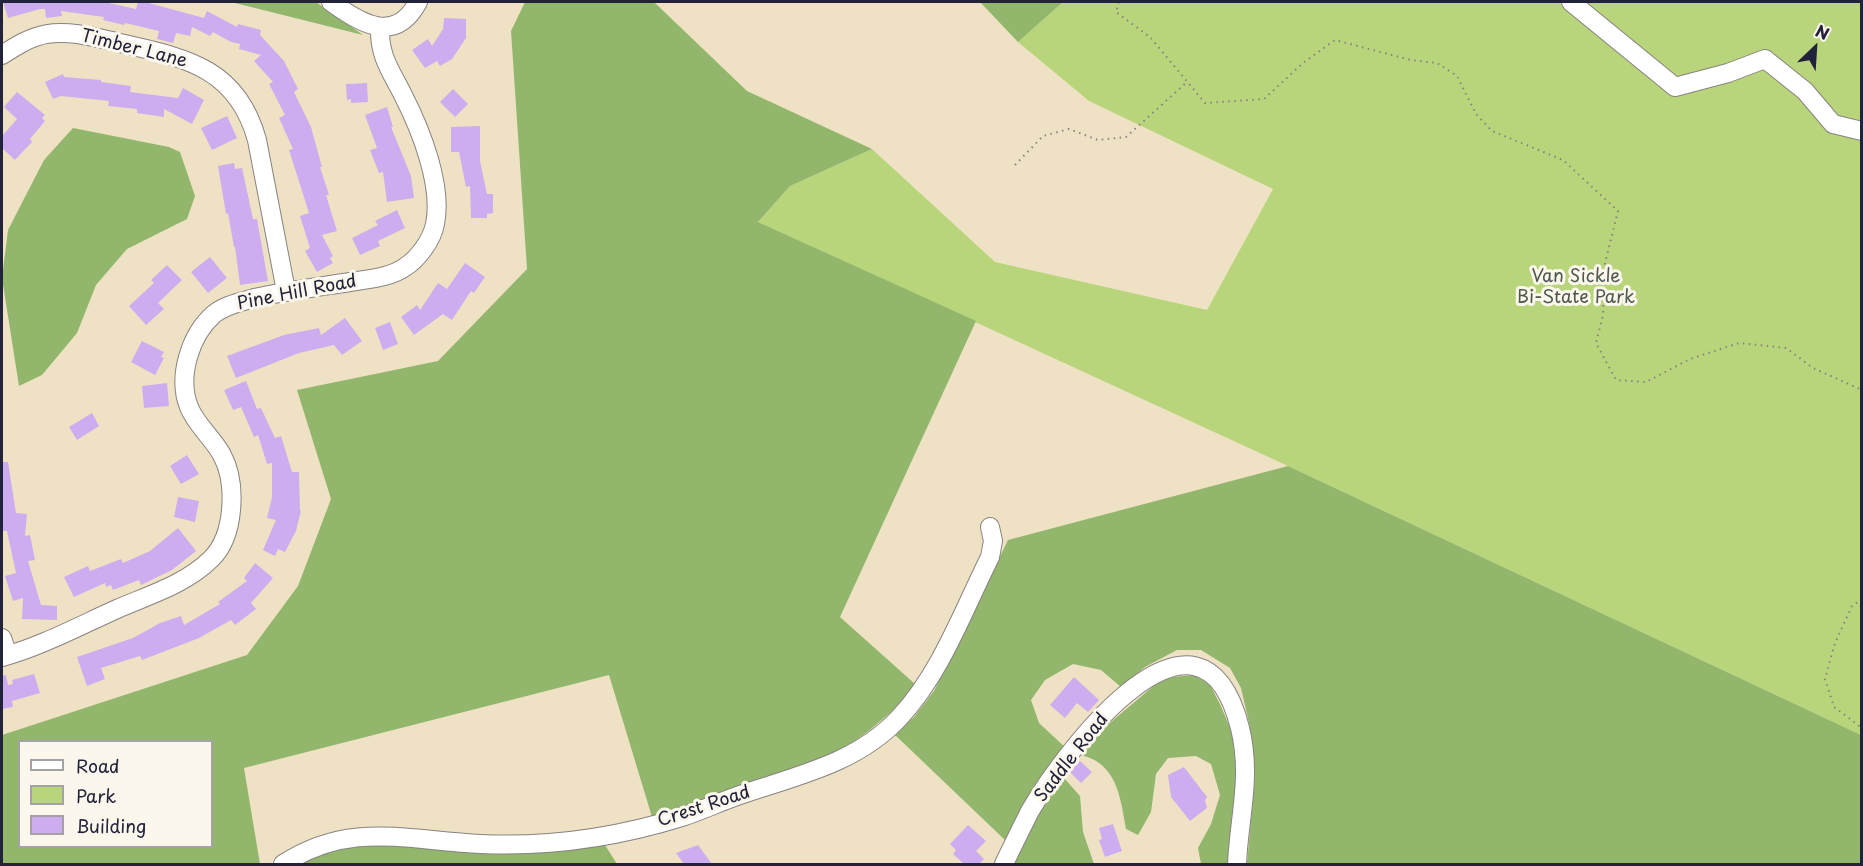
<!DOCTYPE html>
<html>
<head>
<meta charset="utf-8">
<style>
	body { margin:0 }
	#map { position:relative; width:1863px; height:866px; overflow:hidden; background:#efe2c4; font-family:"Playpen Sans",sans-serif }
	canvas { display:block }
	.frame { position:absolute; inset:0; border:3px solid #22223b; pointer-events:none }
	.legend { position:absolute; left:18px; top:740px; width:195px; height:108px; box-sizing:border-box; background:#fbf7ec; border:2px solid #a4a2a5; margin:0; padding:8px 10px; list-style:none; font-size:18px; color:#22223b }
	.legend li { display:flex; align-items:center; gap:12px; height:30px }
	.legend b { width:30px; border:2px solid #a4a2a5 }
	.north { position:absolute; left:1785px; top:18px; width:60px; height:60px; -webkit-text-stroke:4px #fbf7ec; paint-order:stroke; rotate:25deg; font-size:16px; font-weight:700; line-height:24px; text-align:center; color:#22223b }
	.north::after { content:''; display:block; margin:auto; width:21px; height:27px; background:#22223b; clip-path:polygon(50% 0,100% 100%,50% 72%,0 100%) }
</style>
</head>
<body>
<div id="map">
<canvas width="1863" height="866"></canvas>
<div class="frame"></div>
<ul class="legend">
<li><b style="height:8px;background:#fff"></b>Road</li>
<li><b style="height:16px;background:#b8d57c"></b>Park</li>
<li><b style="height:16px;background:#cdadef"></b>Building</li>
</ul>
<div class="north">N</div>
</div>
<script>
const context = document.querySelector('canvas').getContext('2d');
context.lineJoin = 'round';
function fill(path, color) {
  context.fillStyle = color;
  context.fill(path, 'evenodd');
}
function strokePath(path, color, width, dash) {
  context.strokeStyle = color;
  context.lineWidth = width;
  context.lineCap = dash ? 'butt' : 'round';
  context.setLineDash(dash || []);
  context.stroke(path);
}
function drawText(font, color, halo, rows, align = 'center') {
  context.font = font + ' "Playpen Sans",sans-serif';
  context.lineWidth = 6;
  context.setLineDash([]);
  context.textBaseline = 'middle';
  context.strokeStyle = halo;
  context.fillStyle = color;
  for (const [text, x, y, turn = 0] of rows) {
    context.save();
    context.translate(x, y);
    context.rotate((+turn || 0) * Math.PI / 180);
    context.textAlign = isNaN(turn) ? turn : align;
    if (halo) context.strokeText(text, 0, 0);
    context.fillText(text, 0, 0);
    context.restore();
  }
}
const green = new Path2D(`
	M1063,2H1861V735L1288,466L758,222L790,186L872,149L995,262L1207,310L1273,189L1089,101L1018,42Z`);
const forest = new Path2D(`
	M231,2H316L363,35Z
	M525,2H654L747,91L872,149L790,186L758,222L976,321L840,617L915,684L897,707L871,729L841,751L789,772L652,817L609,675L244,768L260,864H2V735L247,655L298,586L331,499L297,390L438,361L527,269L511,31ZM20,742H212V846H20Z
	M980,2H1063L1018,42Z
	M73,128L169,147L180,152L195,196L187,219L127,249L96,285L77,333L42,375L19,386L2,278L8,230L44,160Z
	M1288,466L1861,735V864H1247L1255,776L1249,723L1241,688L1230,668L1201,650H1177L1145,667L1121,687L1101,670L1073,664L1045,680L1031,700L1039,723L1067,749L1018,814L1005,840L894,734L914,717L934,691L1008,540Z
	M1194,675L1210,685L1220,704L1233,735L1236,769L1235,803L1228,864H1201L1198,848L1211,824L1220,795L1211,764L1196,756L1168,758L1156,774L1151,812L1138,835L1126,829C1122,807 1119,777 1099,763C1094,759 1087,757 1082,755L1105,727L1163,678Z
	M1064,778L1080,796L1083,832L1094,864H1013L1034,821Z
	M365,843L605,845L617,864H300L334,849Z`);
const building = new Path2D(`
	M3,2H104L136,9L138,2H145L204,18L207,11L237,27L238,24L261,30L260,35L284,61L298,89L294,92L311,127L322,167H320L329,195H326L337,231L322,235L333,256L330,258L333,263L317,272L305,251L310,248L300,216L309,213L289,150L293,149L279,118L285,115L269,84L273,82L254,61L261,55L239,49L240,44L231,42L213,32L210,36L192,27L190,36L176,33L173,43L157,39L159,31L125,23L124,25L103,20L104,17L61,11L62,16L46,18L45,9H40L8,18Z
	M444,18L466,19V38L452,59L440,66L437,61L425,68L412,50L428,39L432,46L443,29Z
	M63,74L64,77L101,80V82L131,86L130,92L178,98L183,88L204,100L192,124L164,109V117L137,113V109L108,106L109,101L61,96L53,99L45,82Z
	M367,83L368,102L351,103V99L347,100L346,84Z
	M453,89L468,104L455,117L440,102Z
	M17,92L45,115L42,118L45,121L30,139L32,142L15,160L2,148V136L17,119L4,107Z
	M387,107L393,127H391L411,176L414,198L387,202L383,172L379,173L370,150L377,148L365,115Z
	M227,116L237,138L212,150L201,128Z
	M480,126V161L487,194H493V213L487,214V218H471L470,186L466,187L459,152H451V127Z
	M234,163L235,169L242,168L253,219H257L268,281L240,285L235,247H234L228,213L226,214L218,166Z
	M397,210L405,228L378,241L380,246L360,255L352,238L378,225L375,221Z
	M210,257L227,278L208,293L191,272Z
	M465,263L485,277L474,293L471,291L452,320L443,314L414,335L401,317L417,305L420,310L438,283L447,289Z
	M167,265L182,280L158,303L164,309L146,325L129,306L154,283L151,280Z
	M345,318L362,341L342,355L334,345L299,353L236,378L227,356L284,335L319,328L321,335Z
	M390,322L398,344L383,350L375,328Z
	M142,341L164,352L161,357L164,358L155,375L131,362Z
	M246,381L257,409L261,408L275,438L281,436L292,472H299L300,510L301,511L296,531L285,552L278,549L275,556L263,550L276,520L267,518L272,497V463L267,464L258,435L254,437L241,407L233,410L224,390Z
	M167,383L169,406L144,408L142,386Z
	M92,413L99,426L77,440L69,427Z
	M187,455L199,474L181,484L170,466Z
	M2,462H8L16,513L27,514L25,536L30,535L35,560L28,561L41,605L57,606V620L22,619L23,598L13,601L5,576L16,573L7,531H2Z
	M178,497L199,501L195,522L174,517Z
	M178,528L196,551L172,570L141,585L139,580L113,590L111,585L106,587L105,583L74,597L64,577L88,566L90,571L121,559L123,563L150,551Z
	M255,563L273,578L251,603L256,609L235,625L231,620L199,638L142,660L140,656L101,668L105,679L87,686L77,657L133,638L160,623L181,616L184,625L220,604L218,602L247,581L244,578Z
	M34,674L40,693L12,701L13,707L2,709V676L6,675L8,685L13,684L12,680Z
	M1074,677L1099,700L1088,712L1077,703L1065,718L1050,705Z
	M1080,761L1092,772L1081,783L1070,772Z
	M1184,767L1207,797L1205,800L1207,808L1190,821L1171,797L1168,775Z
	M1113,824L1122,851L1105,857L1099,840L1102,839L1099,828Z
	M968,825L986,841L976,851L984,859L979,864H964L953,854L956,850L950,844Z
	M698,845L712,864H684L676,853Z`);
const path = new Path2D(`
	M1119,2L1116,12L1150,37L1205,103L1264,99L1303,63L1335,40L1411,60L1437,63L1457,76L1476,114L1492,131L1563,160L1618,211L1605,263L1603,315L1596,343L1616,380L1646,382L1690,359L1739,343L1786,348L1813,368L1862,390
	M1015,165L1043,136L1069,129L1098,140L1126,137L1187,82
	M1862,599L1852,606L1835,643L1825,679L1834,707L1862,728`);
const minor = new Path2D(`
	M331,2C360,23 395,45 418,2
	M1571,2L1675,87L1728,73L1765,59L1805,91L1833,124L1862,131
	M2,55C16,46 30,37 47,34C71,30 97,38 120,43C185,58 237,67 257,140L286,291
	M2,638L8,655
	M2,657C40,647 81,625 117,609C149,595 186,584 211,559C235,536 237,483 222,455C213,438 196,425 189,407C177,377 190,335 214,314C225,305 241,302 254,298C286,291 318,287 350,282C367,279 390,278 405,267C418,259 432,240 435,224C443,186 421,130 403,95C391,71 379,56 380,28
	M283,864C351,820 407,841 481,844C548,847 618,837 682,817C703,810 724,800 746,793C800,775 858,762 899,718C941,673 963,611 990,557L993,541L990,527
	M1004,864C1012,847 1021,829 1030,811C1066,749 1201,572 1240,728C1252,777 1239,817 1237,864`);
const streetNames = [
	["Timber Lane",134,49,14],
	["Pine Hill Road",297,293,-11],
	["Saddle Road",1072,758,-52],
	["Crest Road",704,807,-18]
];
const parkNames = [
	["Van Sickle",1576,277],
	["Bi-State Park",1576,298]
];
fill(green, '#b8d57c');
fill(forest, '#92b66c');
fill(building, '#cdadef');
strokePath(minor, '#888280', 20);
strokePath(path, '#888280', 2, [1.5, 4.5]);
strokePath(minor, '#fff', 18);
drawText('18px', '#22223b', '#fbf7ec', streetNames);
drawText('18px', '#4f584e', '#fbf7ec', parkNames);
</script>
</body>
</html>
